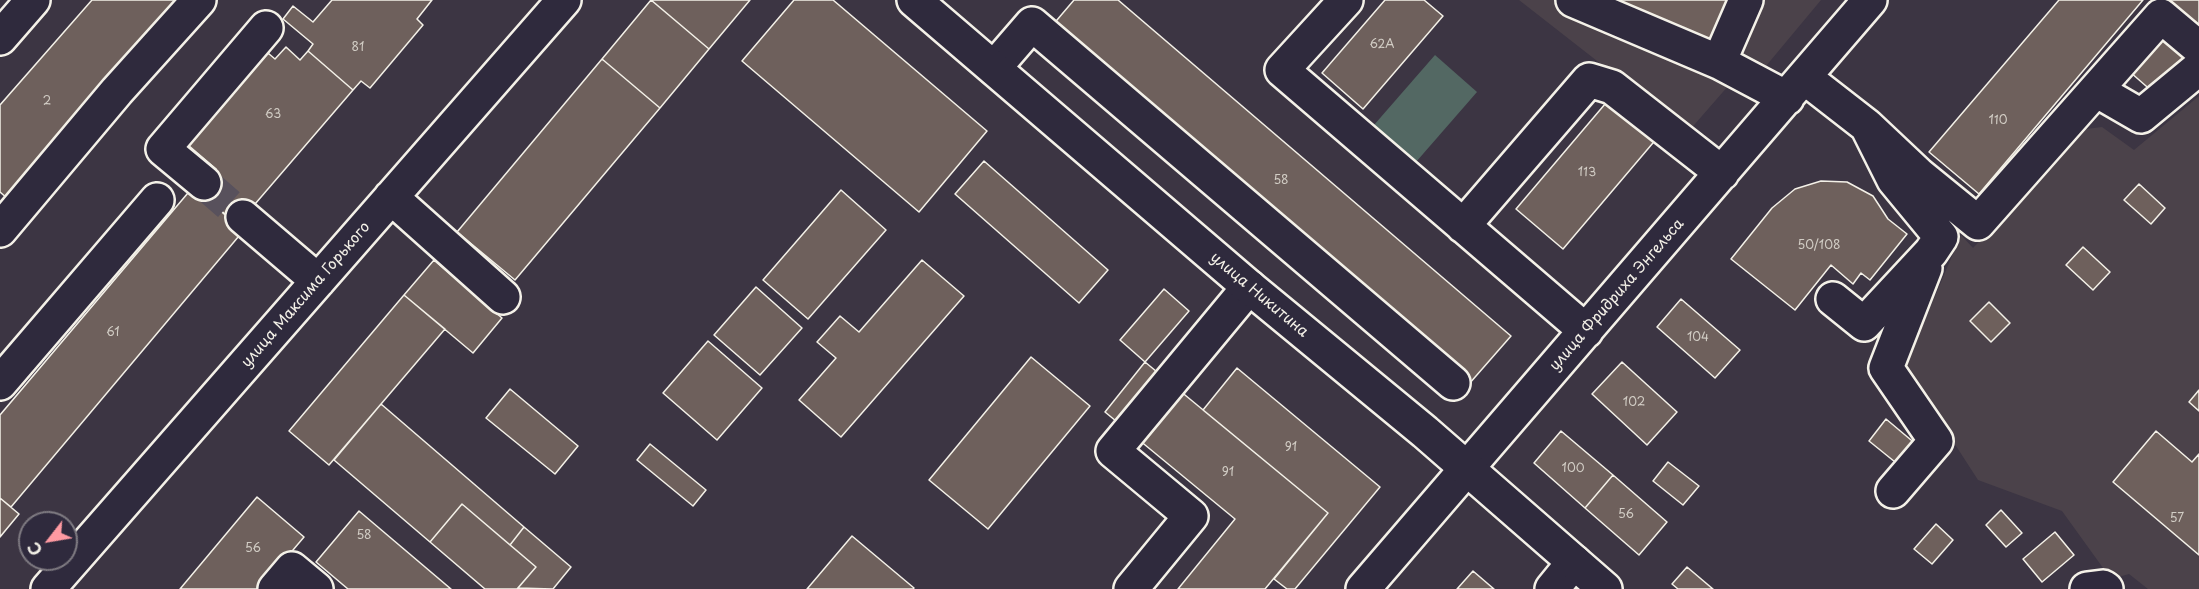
<!DOCTYPE html>
<html>
<head>
<meta charset="utf-8">
<style>
	body { margin:0 }
	#map { position:relative; width:2199px; height:589px; overflow:hidden; background:#3c3543; font-family:"Playpen Sans",sans-serif }
	canvas { display:block }
	.north { position:absolute; left:18px; top:511px; width:60px; height:60px; box-sizing:border-box; background:#2f2a3d; border:2px solid #7e7a81; border-radius:50%; rotate:239deg; font-size:16px; font-weight:700; line-height:24px; text-align:center; color:#f4f1e8 }
	.north::after { content:''; display:block; margin:auto; width:21px; height:27px; background:#ff9aa2; clip-path:polygon(50% 0,100% 100%,50% 72%,0 100%) }
</style>
</head>
<body>
<div id="map">
<canvas width="2199" height="589"></canvas>
<div class="north">С</div>
</div>
<script>
const context = document.querySelector('canvas').getContext('2d');
context.lineJoin = 'round';
function fill(path, color) {
  context.fillStyle = color;
  context.fill(path, 'evenodd');
}
function strokePath(path, color, width, dash) {
  context.strokeStyle = color;
  context.lineWidth = width;
  context.lineCap = dash ? 'butt' : 'round';
  context.setLineDash(dash || []);
  context.stroke(path);
}
function drawText(font, color, halo, rows, align = 'center') {
  context.font = font + ' "Playpen Sans",sans-serif';
  context.lineWidth = 4.5;
  context.setLineDash([]);
  context.textBaseline = 'middle';
  context.strokeStyle = halo;
  context.fillStyle = color;
  for (const [text, x, y, turn = 0] of rows) {
    context.save();
    context.translate(x, y);
    context.rotate((+turn || 0) * Math.PI / 180);
    context.textAlign = isNaN(turn) ? turn : align;
    if (halo) context.strokeText(text, 0, 0);
    context.fillText(text, 0, 0);
    context.restore();
  }
}
const built = new Path2D(`
	M1519,0H1821L1766,66L1729,85L1688,132Z
	M2199,96V589H2148L2129,574L2111,579L2062,511L1978,480L1905,367L1961,235L1973,248L2086,129L2102,127L2134,150Z`);
const green = new Path2D(`
	M1435,55L1477,92L1416,162L1374,125Z`);
const building = new Path2D(`
	M92,0H180L7,198L0,192V105Z
	M332,0H432L417,19L423,25L370,88L361,81L353,90L308,51L313,44L283,19L293,6L313,22Z
	M651,0H750L709,49Z
	M651,0L709,49L660,108L602,59Z
	M794,0H833L987,131L919,212L742,61Z
	M1074,0H1118L1511,336L1469,384L1051,27Z
	M1385,0H1424L1443,16L1363,109L1322,73Z
	M1591,0H1728L1707,50Z
	M2059,0H2143L1979,194L1929,152Z
	M2166,0H2199V28Z
	M2164,34L2188,55L2154,93L2130,72Z
	M286,47L300,60L308,51L353,90L237,225L197,191L216,169L188,145L268,53L275,59Z
	M602,59L660,108L515,280L457,232Z
	M1611,97L1658,137L1563,249L1516,209Z
	M984,161L1108,270L1079,303L955,194Z
	M1821,181L1847,182L1873,196L1888,219L1907,234L1870,280L1861,273L1853,284L1831,265L1795,310L1731,259L1772,208L1795,189Z
	M2139,184L2165,208L2151,224L2124,200Z
	M193,187L244,230L11,507L0,498V415Z
	M841,190L886,230L808,319L763,280Z
	M2083,247L2110,272L2093,290L2066,265Z
	M434,260L502,318L473,353L404,295Z
	M922,260L964,296L841,437L799,400L836,358L817,342L840,316L859,332Z
	M756,287L802,328L760,375L714,335Z
	M1164,289L1189,311L1145,362L1120,340Z
	M404,295L445,329L329,465L289,431Z
	M1681,299L1740,350L1715,378L1657,327Z
	M1989,302L2010,323L1991,342L1970,321Z
	M708,341L762,388L717,440L663,393Z
	M1031,357L1090,406L988,529L929,480Z
	M1145,362L1328,513L1265,589H1178L1235,519L1105,412Z
	M1622,362L1677,412L1647,445L1592,394Z
	M1237,368L1380,487L1295,589H1287L1274,579L1328,513L1203,410Z
	M510,389L578,446L555,474L486,418Z
	M2199,390V411L2189,402Z
	M381,404L524,527L510,545L462,504L430,542L334,460Z
	M1886,419L1917,445L1900,466L1869,441Z
	M1561,431L1613,475L1585,508L1534,463Z
	M2156,431L2192,462L2199,454V555L2113,482Z
	M650,444L706,490L693,506L637,460Z
	M1668,462L1699,486L1683,505L1653,481Z
	M1613,475L1667,522L1639,555L1585,508Z
	M257,497L304,537L260,589H180Z
	M0,498L19,514L0,537Z
	M462,504L536,567L517,589H485L430,542Z
	M2001,510L2022,533L2006,547L1986,525Z
	M359,511L451,589H348L316,562Z
	M1936,524L1953,540L1932,564L1914,549Z
	M524,527L571,567L553,589L518,588L536,567L510,545Z
	M2055,532L2074,555L2042,582L2023,559Z
	M852,536L914,588L913,589H807Z
	M1687,567L1713,589H1678L1672,584Z
	M1473,571L1494,589H1457Z`);
const minorTunnel = new Path2D(`
	M204,183L243,217`);
const minor = new Path2D(`
	M1346,0L1282,70L1586,331
	M1573,0L1719,62L1787,98
	M0,38L33,0
	M1719,62L1746,0
	M994,68L1032,24L1453,383
	M1804,77L1867,126L1894,180L1941,237L1931,252L1864,324L1833,299
	M2096,90L2141,116L2199,68
	M1867,126L1919,175L1978,223L2161,16L2199,48
	M204,183L163,149L266,28
	M391,197L503,297
	M243,217L318,281
	M1463,226L1589,80L1612,87L1722,173
	M0,230L117,91L199,0
	M0,383L157,200
	M1893,491L1936,441L1886,368L1925,268
	M48,589L564,0
	M275,589L292,569L316,589
	M1131,589L1191,516L1113,451L1249,287
	M1363,589L1870,0
	M1552,589L1574,562
	M2087,589L2103,587L2106,589`);
const major = new Path2D(`
	M914,0L1249,287L1425,432L1605,589`);
const numberNames = [
	["62А",1382,45],
	["81",358,48],
	["2",47,102],
	["63",273,115],
	["110",1998,121],
	["113",1587,173],
	["58",1281,181],
	["50/108",1819,246],
	["61",113,333],
	["104",1698,338],
	["102",1634,403],
	["91",1291,448],
	["100",1573,469],
	["91",1228,473],
	["56",1626,515],
	["57",2177,519],
	["58",364,536],
	["56",253,549]
];
const streetNames = [
	["улица Максима Горького",306,295,-49],
	["улица Никитина",1259,295,40],
	["улица Фридриха Энгельса",1617,295,-49]
];
fill(built, '#4b424a');
fill(green, '#536863');
fill(building, '#6e605c');
strokePath(building, '#f4f1e8', 1.5);
strokePath(minorTunnel, '#58515c', 33, [33, 16]);
strokePath(minor, '#f4f1e8', 38);
strokePath(major, '#f4f1e8', 38);
strokePath(minor, '#2f2a3d', 33);
strokePath(major, '#2f2a3d', 33);
drawText('12px', '#d2cdc5', null, numberNames);
drawText('15px', '#f4f1e8', '#2f2a3d', streetNames);
</script>
</body>
</html>
